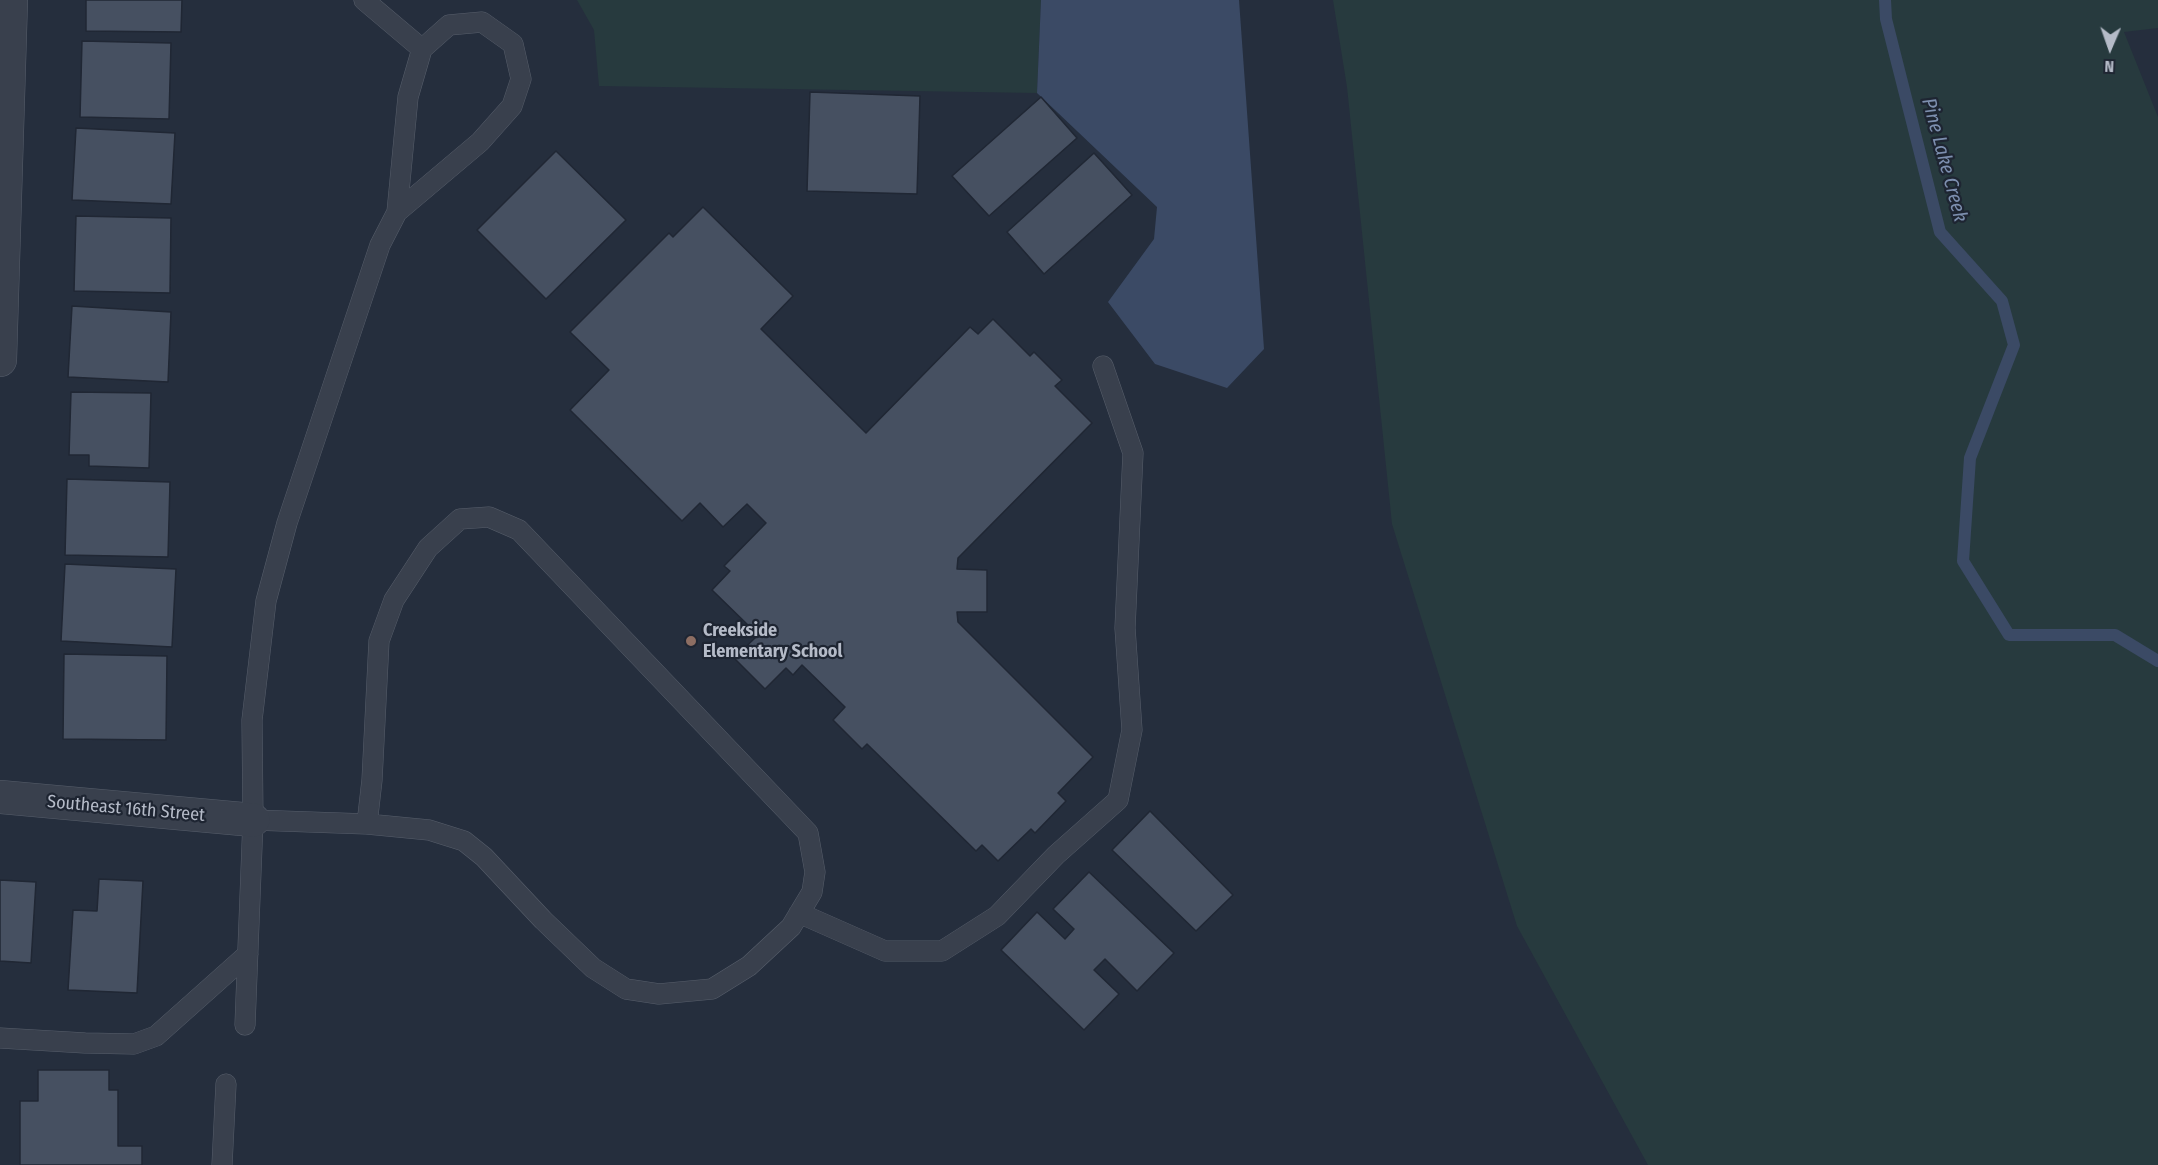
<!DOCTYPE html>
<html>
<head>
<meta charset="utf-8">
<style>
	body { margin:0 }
	#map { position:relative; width:2158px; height:1165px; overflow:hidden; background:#252e3d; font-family:"Fira Sans Condensed",sans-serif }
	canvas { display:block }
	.north { position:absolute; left:2080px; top:18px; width:60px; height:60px; -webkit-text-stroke:4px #1e2532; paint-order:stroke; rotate:182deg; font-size:16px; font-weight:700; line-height:24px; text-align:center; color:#b5bbc8 }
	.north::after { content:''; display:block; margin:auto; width:21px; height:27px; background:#b5bbc8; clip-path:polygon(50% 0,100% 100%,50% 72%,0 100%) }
</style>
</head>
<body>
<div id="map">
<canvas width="2158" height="1165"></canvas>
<div class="north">N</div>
</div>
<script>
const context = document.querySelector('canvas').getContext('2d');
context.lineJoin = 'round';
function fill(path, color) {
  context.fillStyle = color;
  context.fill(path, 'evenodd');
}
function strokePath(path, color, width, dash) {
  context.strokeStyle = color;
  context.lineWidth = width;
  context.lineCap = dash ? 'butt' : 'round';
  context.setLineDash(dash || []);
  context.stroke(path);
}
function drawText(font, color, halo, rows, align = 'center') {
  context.font = font + ' "Fira Sans Condensed",sans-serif';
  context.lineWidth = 4.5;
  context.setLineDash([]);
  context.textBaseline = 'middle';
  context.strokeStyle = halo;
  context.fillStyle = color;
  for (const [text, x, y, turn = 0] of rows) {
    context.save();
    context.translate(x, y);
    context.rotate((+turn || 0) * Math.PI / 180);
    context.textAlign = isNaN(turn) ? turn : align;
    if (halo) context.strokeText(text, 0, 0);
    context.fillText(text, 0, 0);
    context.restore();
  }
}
const green = new Path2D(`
	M577,0H1041L1037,93L599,86L594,30Z
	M1333,0H2158V28L2124,32L2158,117V1165H1648L1517,926L1392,524L1347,87Z`);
const water = new Path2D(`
	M1041,0H1239L1264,349L1227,388L1155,364L1108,302L1154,239L1157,207L1037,93Z`);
const stream = new Path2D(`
	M1885,0L1886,19L1940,232L2002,301L2014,345L1970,458L1963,561L2009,635H2115L2158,661`);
const building = new Path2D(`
	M86,0H182L181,32L86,31Z
	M82,41L171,43L169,119L80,117Z
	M810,92L920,96L917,194L807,191Z
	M1041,97L1077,138L989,216L952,176Z
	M76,128L175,133L171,204L72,200Z
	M556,151L626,220L546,299L477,230Z
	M1094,153L1132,195L1044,274L1007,232Z
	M703,207L793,296L761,329L866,433L970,327L978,334L993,319L1030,356L1034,352L1062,380L1055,386L1092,423L958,558L957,569L987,570V612H957L958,622L1093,757L1058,793L1066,801L1035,833L1031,829L998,861L982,845L976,851L867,744L862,749L833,720L845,707L802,665L793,675L786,668L765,689L734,658L755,638L747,630L750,627L712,590L730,571L724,566L766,523L747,504L723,527L700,503L682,521L570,410L609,370L570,332L669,233L673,237Z
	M76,216L171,218L170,293L74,291Z
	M72,306L171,312L168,382L68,377Z
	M71,392L151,393L149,468L89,466V455H69Z
	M67,479L170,482L168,557L65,555Z
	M65,564L176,569L172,647L61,641Z
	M64,654L167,656L166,740L63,739Z
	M1150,811L1233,895L1196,931L1112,850Z
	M1089,872L1174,953L1137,991L1105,959L1094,970L1119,994L1084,1030L1001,950L1037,912L1065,939L1074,929L1053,909Z
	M99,879L143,881L137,993L68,990L73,910L97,911Z
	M0,880L36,882L31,963L0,961Z
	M38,1070H109V1090H118V1146H142V1165H20V1101H38Z`);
const service = new Path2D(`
	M364,0L422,49
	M253,820L367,824L429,830L464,841L484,857L543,920L593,968L626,989L659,994L712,989L749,966L791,927L812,892L815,872L808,833L519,530L489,517L460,519L428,548L394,600L379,641L372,780L367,824
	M799,913L885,951H942L997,916L1056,855L1118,800L1132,730L1125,628L1133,453L1103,366
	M245,1025L253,820L252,720L266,601L287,523L380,245L397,212L408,97L422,49L449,25L482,22L513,44L521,79L512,106L480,142L397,212
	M0,1038L85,1043L134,1044L156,1036L248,954
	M222,1165L226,1084`);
const minor = new Path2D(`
	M0,360L11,0
	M0,797L253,820`);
const markers = [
	[691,641,6,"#8d6e63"]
];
const poiNames = [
	["Creekside",703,631],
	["Elementary School",703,652]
];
const streetNames = [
	["Southeast 16th Street",126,809,5]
];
const waterNames = [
	["Pine Lake Creek",1944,160,75]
];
fill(green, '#273a3e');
fill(water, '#3b4a65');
strokePath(stream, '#3b4a65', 12);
fill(building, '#465061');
strokePath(building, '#202734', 1.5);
strokePath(service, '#575e6b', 21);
strokePath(minor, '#575e6b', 34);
strokePath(service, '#39404d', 20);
strokePath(minor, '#39404d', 33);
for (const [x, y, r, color] of markers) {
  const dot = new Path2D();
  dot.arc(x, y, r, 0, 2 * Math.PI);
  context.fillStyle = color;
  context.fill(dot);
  strokePath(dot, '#1e2532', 2);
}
drawText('bold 18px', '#b5bbc8', '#1e2532', poiNames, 'left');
drawText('18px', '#b5bbc8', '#1e2532', streetNames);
drawText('italic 20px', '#7d8faf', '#1e2532', waterNames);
</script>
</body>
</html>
